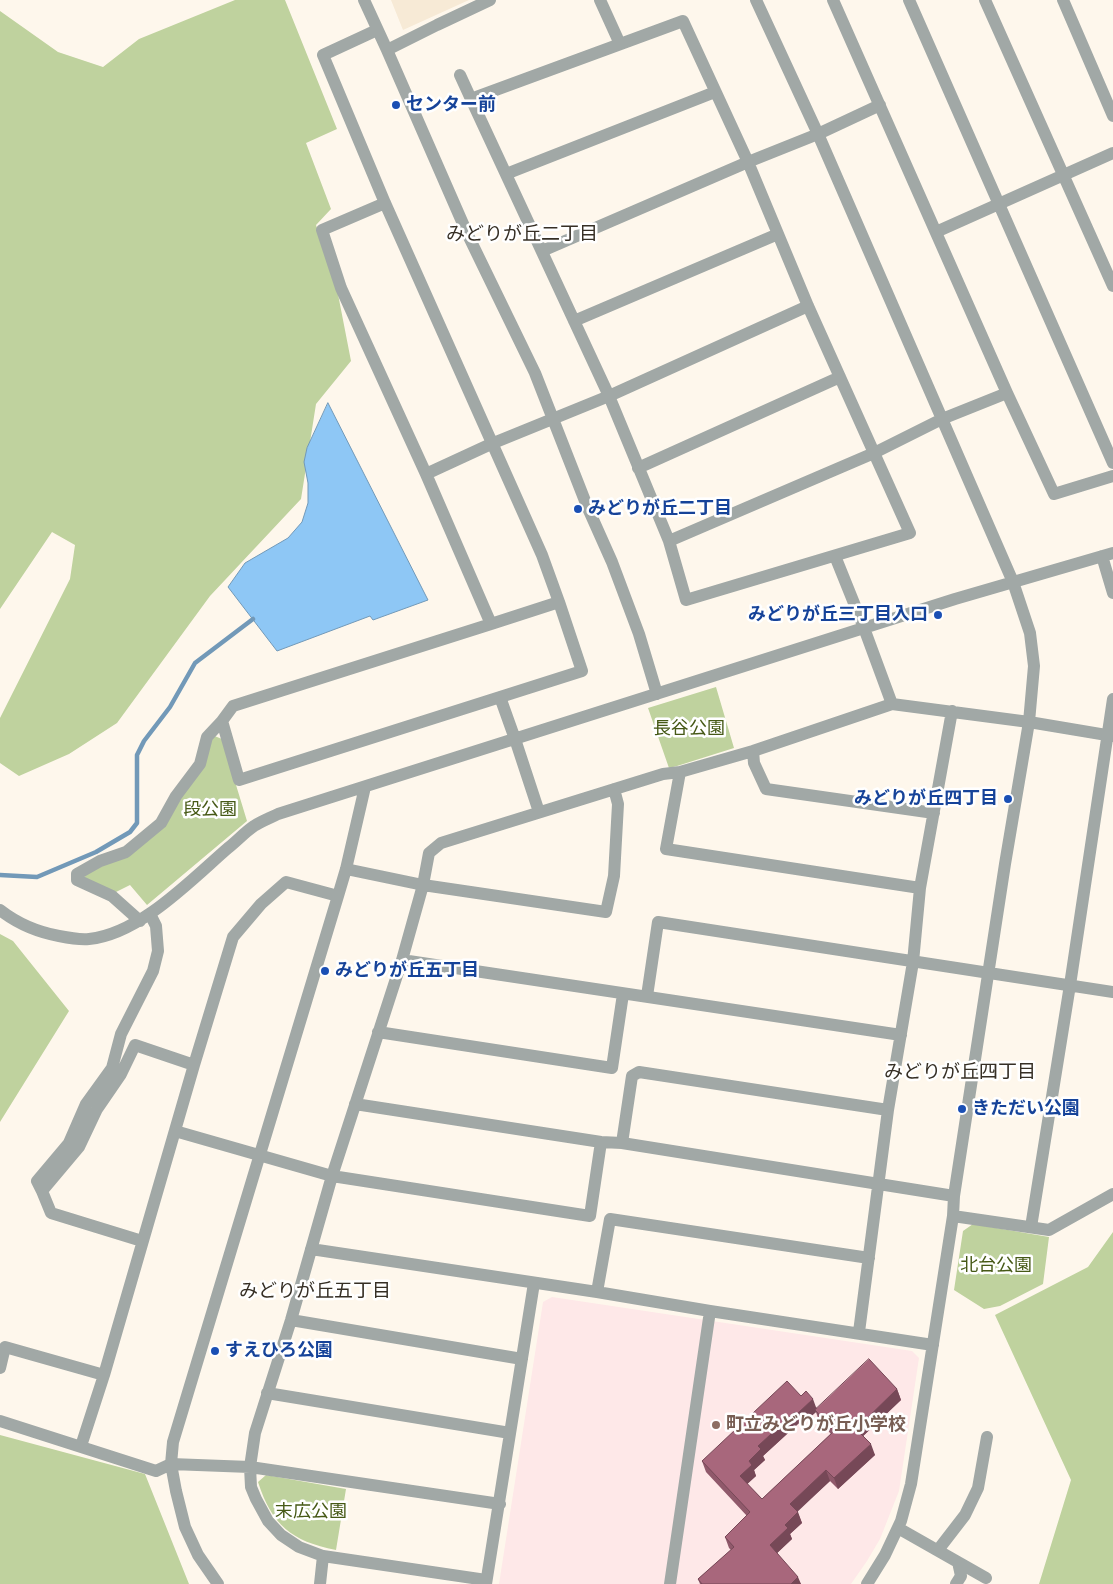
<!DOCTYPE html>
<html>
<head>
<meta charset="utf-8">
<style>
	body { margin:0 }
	canvas { display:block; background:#fef7ec }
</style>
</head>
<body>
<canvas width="1113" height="1584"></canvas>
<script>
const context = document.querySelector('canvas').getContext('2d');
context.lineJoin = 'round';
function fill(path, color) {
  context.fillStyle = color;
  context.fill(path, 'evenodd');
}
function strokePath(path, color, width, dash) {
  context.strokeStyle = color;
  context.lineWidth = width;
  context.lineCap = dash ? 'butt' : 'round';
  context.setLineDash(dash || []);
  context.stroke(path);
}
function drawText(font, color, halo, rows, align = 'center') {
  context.font = font + ' Raleway,"Noto Sans JP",sans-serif';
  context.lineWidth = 5;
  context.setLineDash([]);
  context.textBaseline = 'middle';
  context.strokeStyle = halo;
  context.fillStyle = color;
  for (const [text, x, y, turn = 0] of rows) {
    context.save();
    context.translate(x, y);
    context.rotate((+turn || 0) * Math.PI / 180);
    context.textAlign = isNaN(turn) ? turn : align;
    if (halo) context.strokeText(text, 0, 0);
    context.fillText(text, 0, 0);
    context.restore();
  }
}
const built = new Path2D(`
	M391,0H469L403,30Z`);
const education = new Path2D(`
	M552,1297L912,1351L919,1358L899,1491L880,1539L867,1561L851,1584H499L543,1302Z`);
const green = new Path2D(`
	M235,0H285L337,129L306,143L331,209L316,225L337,289L351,361L316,404L301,499L210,596L117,723L69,754L19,776L0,763V718L70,579L75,545L52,532L0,609V11L58,52L103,67L139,39Z
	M716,687L734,748L677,766L669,768L648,708Z
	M212,735L222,739L247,821L147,905L130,885L114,893L84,878L85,873L163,827Z
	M0,934L13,941L69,1011L0,1122Z
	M973,1224L1049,1237L1043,1284L1000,1306L984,1309L954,1290L963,1231Z
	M1113,1232V1584H1039L1071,1480L995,1315L1088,1267Z
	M0,1435L145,1474L189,1584H0Z
	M266,1475L346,1489L336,1550C291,1541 272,1525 258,1482Z`);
const water = new Path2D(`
	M328,403L428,600L373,620L370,616L277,651L228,587L245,563L288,538L302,522L308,503V483L304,462L307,448Z`);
const stream = new Path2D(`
	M0,875L37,877L96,852L130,832L137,823V755L144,741L170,707L195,663L253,619`);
const minor = new Path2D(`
	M364,0L387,50L467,233L535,373L587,506L612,562L639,634L657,694
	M600,0L620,44
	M756,0L818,134L1013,582L1030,633L1034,666L1029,722L1005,864L954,1196L953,1216L911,1484L901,1521L885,1555L867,1584
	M833,0L1007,393L1054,494L1113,476
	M909,0L1113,463
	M985,0L1113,286
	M1063,0L1113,116
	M377,30L323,55L385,203L542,555L559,602L582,671L239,780L222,721L233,706L491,624L426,474L341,288L322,230L385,203
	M387,50L437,25L490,0
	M460,75L471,99L609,396L669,541L686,600L910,533L808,306L748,162L683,21L471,99
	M506,174L715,92
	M936,232L1113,153
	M542,251L748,162L818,134L880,105
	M574,321L778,234
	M638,468L840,377
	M426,474L491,444L609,396L808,306
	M669,541L874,453L942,419L1007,393
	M835,556L864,628L892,704
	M1102,556L1113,593
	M491,624L559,602
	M500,697L515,739L539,812
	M753,751L754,763L766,789L934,813
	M680,772L666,849L920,888
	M346,869L423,885L606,912L614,876L618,804L614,789
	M0,910C18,924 37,932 59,936C69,938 79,940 89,939C140,934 191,880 228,848C237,841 245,832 254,826C262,821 270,818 278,814L955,599L1113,553
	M140,921L112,896L77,880V874L100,861L126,852L161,823L176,796L200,764L207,737L222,721
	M402,960L901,1035
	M647,996L658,922L1113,992
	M378,1032L612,1068L623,994
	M355,1104L601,1142L622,1143L954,1196
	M175,1131L332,1176L590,1216L601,1142
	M622,1143L632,1076L639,1072L888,1110
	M42,1191L37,1181L69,1143L86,1104L112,1068L121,1034L153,971L158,951L156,926L150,914
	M953,1216L1049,1230L1113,1194
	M1031,1227L1070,985L1113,699
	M142,1241L51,1213L42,1191L79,1147L97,1109L121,1074L135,1045L194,1065
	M311,1249L597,1292L710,1311L933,1345
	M597,1292L610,1219L869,1258
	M291,1320L522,1359
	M859,1332L888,1110L913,962L920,888L952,711
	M0,1368L5,1347L104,1375
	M267,1393L510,1433
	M0,1421L156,1471L171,1464L250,1467L500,1504
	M81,1446L104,1375L194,1065L233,937L261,904L286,882L338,896
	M898,1528L986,1578
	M938,1550L965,1515L978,1488L987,1437
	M486,1580L323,1556L299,1547L281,1535L268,1521L256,1499L251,1487L250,1467L255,1433L291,1320L332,1176L402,960L423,885L429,853L441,843L663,774L680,772L753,751L892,704L1029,722L1113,736
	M218,1584L198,1555L185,1527L176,1491L171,1464L173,1442L338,896L346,869L365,787
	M320,1584L323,1556
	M486,1584L534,1283
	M670,1584L710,1311
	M956,1584L961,1576L958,1562`);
const wall = new Path2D(`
	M897,1389L901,1400L863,1436L875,1455L838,1489L830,1481L797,1511L802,1523L790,1534L792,1539L777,1553L801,1584H700L698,1579L731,1550L729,1548L725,1537L747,1516L706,1472L702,1461L801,1396L817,1408ZM816,1412L819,1421L831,1434L762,1499L747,1484L756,1476L754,1470L765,1460L763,1456L799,1423L801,1425Z`);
const shadedWall = new Path2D(`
	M897,1389L901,1400L860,1439L856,1429Z
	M813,1399L817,1410H815L816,1412L801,1425L797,1414Z
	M795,1412L799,1423L763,1456L765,1460L754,1470L756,1476L744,1487L740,1476L758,1446Z
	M871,1444L875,1455L838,1489L834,1478Z
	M826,1470L830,1481L794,1515L790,1504Z
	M798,1512L802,1523L790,1534L792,1539L774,1556L770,1545L785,1525Z
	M798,1577L801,1584H791Z`);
const building = new Path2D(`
	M869,1359L897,1389L856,1429L871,1444L834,1478L826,1470L790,1504L798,1512L785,1525L788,1528L770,1545L798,1577L791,1584H702L698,1579L734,1547L725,1537L750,1512L702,1461L787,1381L801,1396L806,1391L813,1399L797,1414L795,1412L758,1446L761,1449L749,1461L752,1465L740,1476L762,1499L834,1431L815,1410Z`);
const markers = [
	[396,105,5,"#1a4fb4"],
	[578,509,5,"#1a4fb4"],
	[938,615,5,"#1a4fb4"],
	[1008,799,5,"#1a4fb4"],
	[325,971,5,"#1a4fb4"],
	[962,1109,5,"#1a4fb4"],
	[215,1351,5,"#1a4fb4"],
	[716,1425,5,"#8d6e63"]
];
const transitNames = [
	["センター前",406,105],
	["みどりが丘二丁目",588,509],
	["みどりが丘三丁目入口",928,615,"right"],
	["みどりが丘四丁目",998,799,"right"],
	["みどりが丘五丁目",335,971],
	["きただい公園",972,1109],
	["すえひろ公園",225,1351]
];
const parkNames = [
	["長谷公園",689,729],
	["段公園",210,810],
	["北台公園",996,1266],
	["末広公園",311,1512]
];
const educationNames = [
	["町立みどりが丘小学校",726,1425]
];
const neighbourhoodNames = [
	["みどりが丘二丁目",522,234],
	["みどりが丘四丁目",960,1072],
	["みどりが丘五丁目",315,1291]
];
fill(built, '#f7ead6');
fill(education, '#fee8e8');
fill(green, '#bfd29e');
fill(water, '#8ec7f5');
strokePath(water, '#7299b8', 1);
strokePath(stream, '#7299b8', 4.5);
strokePath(minor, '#a1a8a6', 12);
fill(wall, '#90596b');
fill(shadedWall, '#764857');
fill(building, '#a8677c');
strokePath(building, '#764857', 1);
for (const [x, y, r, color] of markers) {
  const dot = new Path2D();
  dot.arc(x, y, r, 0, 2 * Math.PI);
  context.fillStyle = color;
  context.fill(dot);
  strokePath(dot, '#fff', 2);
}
drawText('bold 18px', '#164399', '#fff', transitNames, 'left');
drawText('18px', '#465916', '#fff', parkNames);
drawText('bold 18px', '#785e54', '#fff', educationNames, 'left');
drawText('19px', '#362f25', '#fff', neighbourhoodNames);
</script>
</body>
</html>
